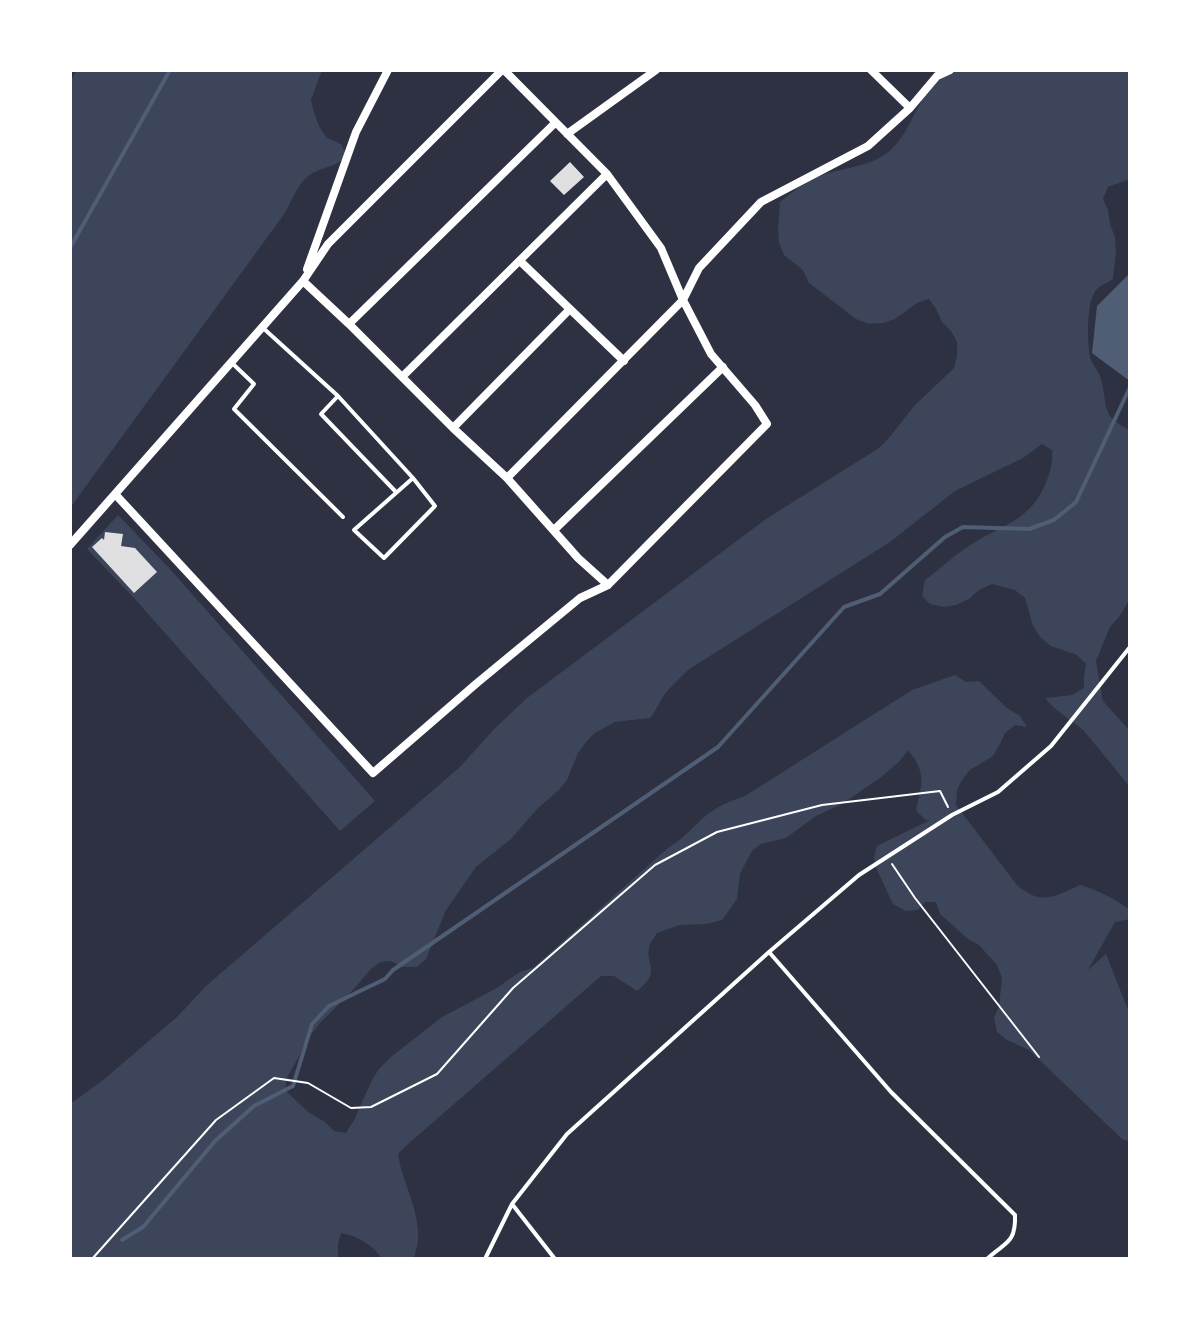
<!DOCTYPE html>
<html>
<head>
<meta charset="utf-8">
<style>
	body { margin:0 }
	#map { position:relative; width:1200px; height:1329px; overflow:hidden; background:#2d3142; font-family:"PT Sans Narrow",sans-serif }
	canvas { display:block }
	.frame { position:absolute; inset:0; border:72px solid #fff; pointer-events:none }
</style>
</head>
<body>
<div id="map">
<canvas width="1200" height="1329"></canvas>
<div class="frame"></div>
</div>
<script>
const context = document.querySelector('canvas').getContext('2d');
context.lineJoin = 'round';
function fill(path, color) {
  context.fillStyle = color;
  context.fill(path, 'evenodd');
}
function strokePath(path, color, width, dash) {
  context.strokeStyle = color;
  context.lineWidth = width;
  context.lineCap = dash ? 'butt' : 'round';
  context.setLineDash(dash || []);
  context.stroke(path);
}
const green = new Path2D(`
	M77,70H322L311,100L314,113L319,126L327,138L341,144L347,156C334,168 325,166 311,174C298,182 292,200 285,213L70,508V82Z
	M959,70H1130V179L1108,187L1103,199L1108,210L1110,224L1115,237L1116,251L1113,279C1109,282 1101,285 1097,289C1086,300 1087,341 1090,357C1092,365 1099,371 1101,379C1108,404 1100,417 1130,430V599L1119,617L1110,627L1096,661L1103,701L1130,731V787L1084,731C1071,719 1056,712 1045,698L1072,695L1084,688V676L1086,664L1077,655L1051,646L1040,637L1033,626L1025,598L1015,590L992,584L979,590L969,599L956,605L944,607L930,604L922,596L925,580C940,569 953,556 969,546C1002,524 1031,522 1047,480C1051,469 1053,462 1052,450L1042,444L1023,458L955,491L890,542L688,670C680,678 671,686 664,695C659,703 656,711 650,718L615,722L595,733L587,741L578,753L567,780L559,790L538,808L511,839L476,867L446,910L426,959L417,967H403L391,961L380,962L371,969L353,990L320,1023L304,1044L300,1055L287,1077L285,1090L308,1112L325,1122L334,1131L346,1133L354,1120L372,1080L379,1069L392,1056L442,1017L495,989L520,972L534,967L669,847C685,838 695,824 709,813C720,805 733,800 745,796L912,690L955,675L966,682L979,681L1007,708L1020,716L1027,727L1015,725L1005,733L1000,744L993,756L970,770L962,780L957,790L956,805L1017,885C1041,906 1054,897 1080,885C1096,889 1117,900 1130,910V919L1115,922L1088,970L1106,954L1130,1015V1141L1123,1140L1029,1050L1007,1040L997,1032L994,1018L999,1006L1002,978L997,965L979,945L968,939L940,914L936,902H925L918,910L906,911L893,904L876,868L874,857L877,846L930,820H926L916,811C922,784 927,773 908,750L899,762L880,778L842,804L816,816L786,838L761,844L752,851L740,874L737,899L722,920L707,924L680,925L657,933C655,937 652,940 650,944C643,965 664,970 637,991L614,976H601L406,1146L398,1154C402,1181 417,1205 418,1232C419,1241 416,1250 414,1259H382C374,1245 357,1236 341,1233L338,1244V1259H70V1104L103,1080L177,1017L206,986L460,767L496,727L527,698L766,519L879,448L889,438L914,406L954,368L957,356V342L951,331L942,322L936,309L929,299L917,303L895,319L883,323L869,324L856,319L809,283L803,270L784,255L779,243L778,230L780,202C792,193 802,183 816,177C839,168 867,168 887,153C912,134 916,96 942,77C946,73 954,72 959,70Z
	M118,515L170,569L375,801L340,831L135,599L87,549Z`);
const water = new Path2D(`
	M1130,273V379H1127L1092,353L1097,306Z`);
const stream = new Path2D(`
	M70,248L170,70
	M122,1240L143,1227L215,1141L254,1106L293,1086L312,1024L329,1006L385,979L393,970L718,747L844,607L880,594L945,537L963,527L1029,529L1054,520L1076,502L1130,387`);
const building = new Path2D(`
	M570,162L584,177L564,195L550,181Z
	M105,532L123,534L121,546L135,548L157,572L134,593L92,547L102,538L104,540Z`);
const path = new Path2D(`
	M892,864L915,898L1039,1057
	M92,1259L216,1120L274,1078L308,1083L351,1108L371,1107L437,1074L513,988L655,865L717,832L822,805L940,791L948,807`);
const service = new Path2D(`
	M262,327L338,396L413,478L354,530L384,558L435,506L413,478
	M233,364L254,384L234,409L343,517
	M338,396L321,414L396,492
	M769,952L891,1092L1015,1215C1016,1244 1005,1242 987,1259
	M512,1204L555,1259
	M485,1259L512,1204L567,1134L769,952L859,875L952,815L998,792L1051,746L1130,647`);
const minor = new Path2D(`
	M871,70L910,108
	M567,134L656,70
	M520,261L624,361
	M307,269L356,132L388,70
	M303,281L349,324L453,428L507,478L578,558L608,585
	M349,324L555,123
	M402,377L607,174
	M453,428L569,310
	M507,478L683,300L699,268L761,202L868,146L910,108L937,76L950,70
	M115,494L373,773L477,683L580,598L608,585L767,424L755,405L711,354L683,300L661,248L607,174L504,70
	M554,530L723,367
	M70,545L303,281L328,244L502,70`);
fill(green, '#3c4559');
fill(water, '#4f5d75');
strokePath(stream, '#4f5d75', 4);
fill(building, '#e0e0e3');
strokePath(path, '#fff', 2);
strokePath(service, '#fff', 4);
strokePath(minor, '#fff', 8);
</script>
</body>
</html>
